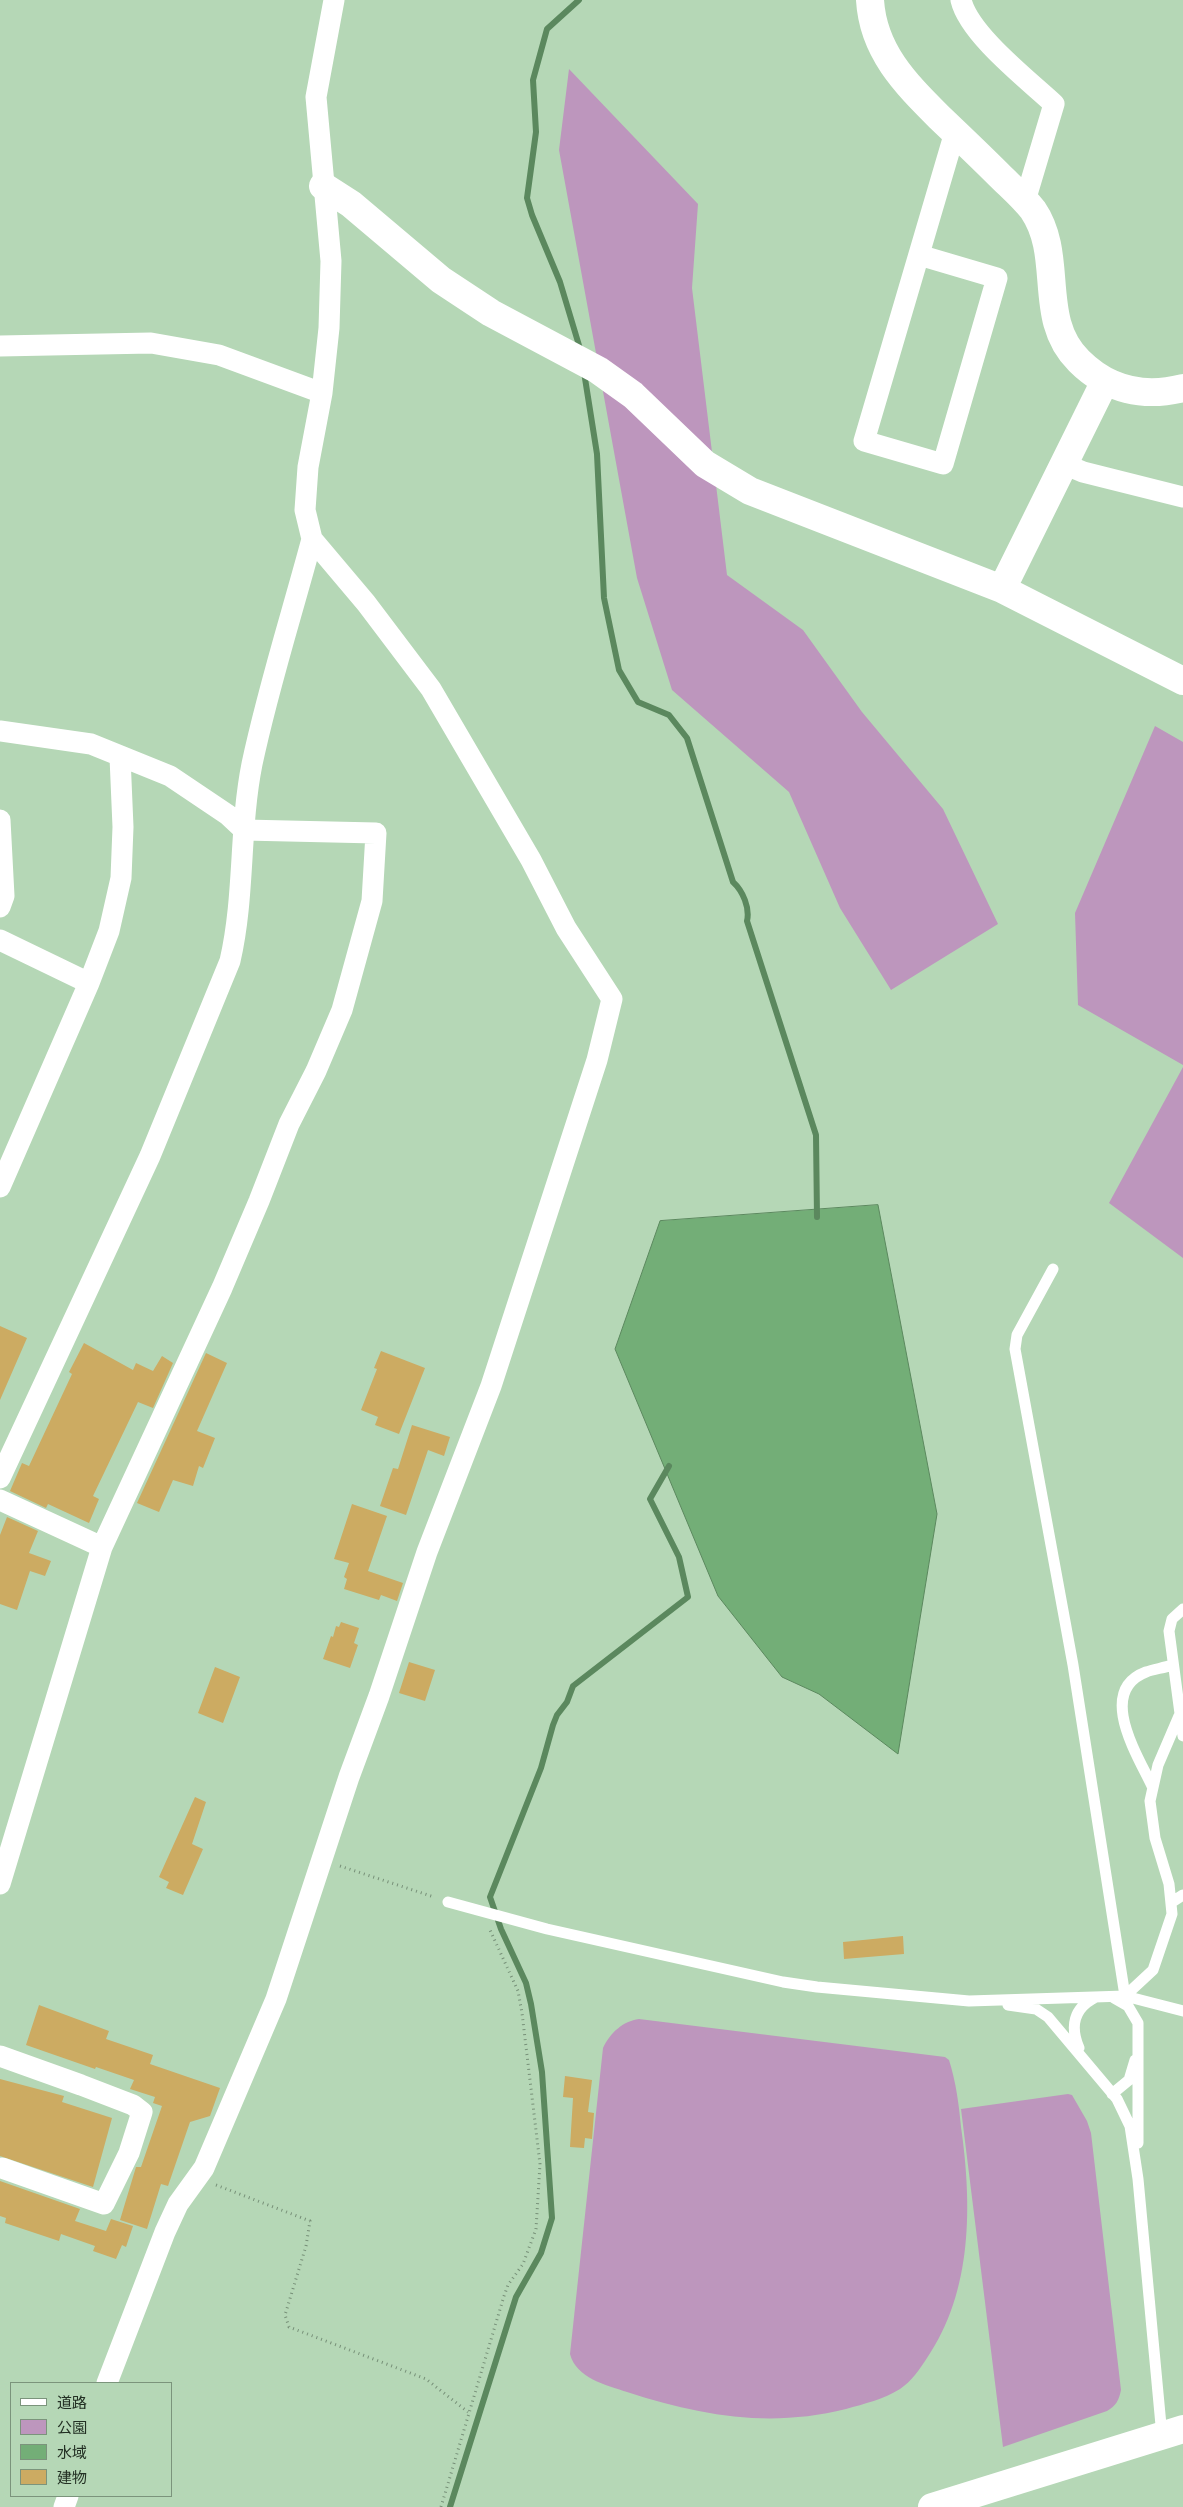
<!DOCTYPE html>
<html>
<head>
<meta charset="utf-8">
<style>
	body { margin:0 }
	#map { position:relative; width:1183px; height:2507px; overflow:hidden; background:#b5d7b6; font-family:"Source Serif 4","Noto Sans JP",serif }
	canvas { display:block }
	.legend { position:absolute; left:10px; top:2382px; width:162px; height:115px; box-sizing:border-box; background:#b5d7b6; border:1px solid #7b947c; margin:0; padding:6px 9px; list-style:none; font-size:15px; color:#233024 }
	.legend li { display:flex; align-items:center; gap:10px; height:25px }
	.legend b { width:25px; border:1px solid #7b947c }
</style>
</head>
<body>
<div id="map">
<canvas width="1183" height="2507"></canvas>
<ul class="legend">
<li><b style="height:6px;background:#fff"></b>道路</li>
<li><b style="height:14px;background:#bd96bd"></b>公園</li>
<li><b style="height:14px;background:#73ae77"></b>水域</li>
<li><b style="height:14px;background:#ccab62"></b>建物</li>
</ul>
</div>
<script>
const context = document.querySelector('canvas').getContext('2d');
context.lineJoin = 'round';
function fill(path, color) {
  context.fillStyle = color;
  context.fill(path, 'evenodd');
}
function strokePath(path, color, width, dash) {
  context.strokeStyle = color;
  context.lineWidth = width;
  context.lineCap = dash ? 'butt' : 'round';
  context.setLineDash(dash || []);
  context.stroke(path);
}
const green = new Path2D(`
	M569,69L698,204L692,288L727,575L803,630L862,712L943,809L998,924L891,990L840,908L789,792L672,690L637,578L559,150Z
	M1155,726L1183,742V1065L1078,1005L1075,913Z
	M1183,1067V1258L1109,1203Z
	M639,2019L945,2057L949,2060C956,2082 959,2105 961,2127C972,2204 973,2291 927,2358C919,2370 912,2381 900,2389C884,2399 864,2404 846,2409C770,2428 701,2416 627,2392C606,2385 576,2378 570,2354L603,2048C610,2033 623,2021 639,2019Z
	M1068,2094L1072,2095L1087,2121L1091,2133L1121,2390C1119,2400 1116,2406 1107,2411L1003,2447L961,2109Z`);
const water = new Path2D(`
	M878,1205L937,1514L898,1754L819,1694L782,1677L718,1596L615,1349L660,1221Z`);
const stream = new Path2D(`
	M579,0L547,29L533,80L536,132L527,198L532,215L560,282L581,352
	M584,372L597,454L604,598L619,670L638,702L669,715L687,738L733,882C743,891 750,908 747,921L816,1135L817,1217
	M450,2507L516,2297L541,2253L552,2218L542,2072L531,2004L526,1983L501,1929L490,1897L541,1768L553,1725L557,1715L567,1702L573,1686L688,1597L679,1557L650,1499L669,1466`);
const building = new Path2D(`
	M0,1326L27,1338L0,1400Z
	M84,1343L133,1370L136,1363L153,1371L162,1356L173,1363L153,1408L138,1402L93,1496L99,1499L89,1523L48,1504L46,1508L10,1491L22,1463L29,1466L72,1374L69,1372Z
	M381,1351L425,1368L399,1434L375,1425L378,1417L361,1410L377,1369L374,1368Z
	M206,1353L227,1363L197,1431L215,1438L203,1468L199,1466L193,1486L173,1480L159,1512L137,1503Z
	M412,1425L450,1437L444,1456L428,1450L406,1515L380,1506L393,1468L398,1469Z
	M352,1504L387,1516L368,1571L403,1583L397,1601L381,1595L379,1600L344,1589L347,1579L344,1577L349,1563L334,1559Z
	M7,1517L38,1531L29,1553L51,1561L45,1576L30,1571L17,1610L0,1604V1535Z
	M341,1622L359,1628L354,1643L358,1645L350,1668L323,1659L331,1636L333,1637L336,1626L339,1627Z
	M409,1662L435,1670L425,1701L399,1693Z
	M215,1667L240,1677L223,1723L198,1713Z
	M195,1797L206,1802L192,1844L203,1849L183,1895L166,1888L169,1882L159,1877Z
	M903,1936L904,1954L844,1959L843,1942Z
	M39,2005L109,2031L106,2039L153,2055L150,2064L220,2088L210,2116L190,2122L168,2186L161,2184L147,2229L120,2220L136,2167H141L162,2106L153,2103L155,2097L130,2089L134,2080L96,2067L95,2069L26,2045Z
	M565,2076L592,2080L588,2112L594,2113L592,2139L585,2138L584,2148L570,2147L573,2098L563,2097Z
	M0,2079L64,2096L62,2102L112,2118L93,2187L0,2156Z
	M0,2181L80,2209L75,2221L106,2231L111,2219L133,2226L126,2247L122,2245L116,2259L93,2251L95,2246L61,2234L59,2241L5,2223L6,2218L0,2216Z`);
const path = new Path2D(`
	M340,1866L434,1897
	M216,2185L310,2221L306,2246L285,2315L289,2327L426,2379L468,2412
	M441,2507L504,2296L508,2285L523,2264L536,2229L540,2164L522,2013L518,1991L490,1930`);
const lane = new Path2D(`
	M1053,1269L1017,1335L1015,1349L1073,1665L1125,1996
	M1183,1609L1172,1619L1169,1631L1183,1736
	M1152,1786C1138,1756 1096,1691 1146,1672C1154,1669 1164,1668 1172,1665
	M448,1902L547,1929L783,1982L817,1987L969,2001L1125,1996L1183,2011
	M1172,1902L1183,1895
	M1125,1996L1153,1970L1172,1914L1169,1884L1155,1838L1150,1801L1158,1765L1179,1716
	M1114,1998L1128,2006L1138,2023V2143
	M1008,2005L1036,2009L1048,2017L1117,2099L1130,2126L1138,2179L1162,2436
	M1079,2048C1070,2027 1073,2008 1096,1997
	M1112,2094L1129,2080L1135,2060`);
const street = new Path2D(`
	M961,0C969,34 1027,79 1054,104L1025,201
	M919,255L997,278L943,464L864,441L955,132
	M0,346L151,343L219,355L322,393
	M1064,464L1083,472L1183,497
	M0,731L91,744L170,776L228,815L244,830L376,833L372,901L342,1010L316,1071L289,1124L259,1201L222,1288L102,1547L0,1884
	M0,820L4,896L0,907
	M0,940L89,983
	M0,1187L89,983L109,931L121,878L123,827L120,757
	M0,1478L150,1156L230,961C245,896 239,829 252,764C268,688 292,614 312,539
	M0,1500L102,1547
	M0,2056L81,2085L133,2105L142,2112L129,2153L104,2204L2,2168
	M107,2383L165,2232L178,2204L204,2168L276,1999L349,1777L379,1696L427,1552L491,1386L597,1060L612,999L566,928L531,860L431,689L366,603L312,539L305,510L308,467L322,393L329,328L331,261L316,97L334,0
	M64,2507L68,2496`);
const secondary = new Path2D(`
	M870,0C873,51 905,83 939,117C959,136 979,155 999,175C1010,186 1023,197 1033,210C1065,257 1036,319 1079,361C1108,390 1144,398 1183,388
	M323,186L351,204L441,280L491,313L598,370L633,395L705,464L750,491L1002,589L1183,681
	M1002,589L1105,381
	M932,2507L1183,2429`);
fill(green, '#bd96bd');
fill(water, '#73ae77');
strokePath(water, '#5b885e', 1);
strokePath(stream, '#5b885e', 6);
fill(building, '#ccab62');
strokePath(path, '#779078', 3, [1, 4]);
strokePath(lane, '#fff', 11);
strokePath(street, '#fff', 21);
strokePath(secondary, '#fff', 28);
</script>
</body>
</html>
